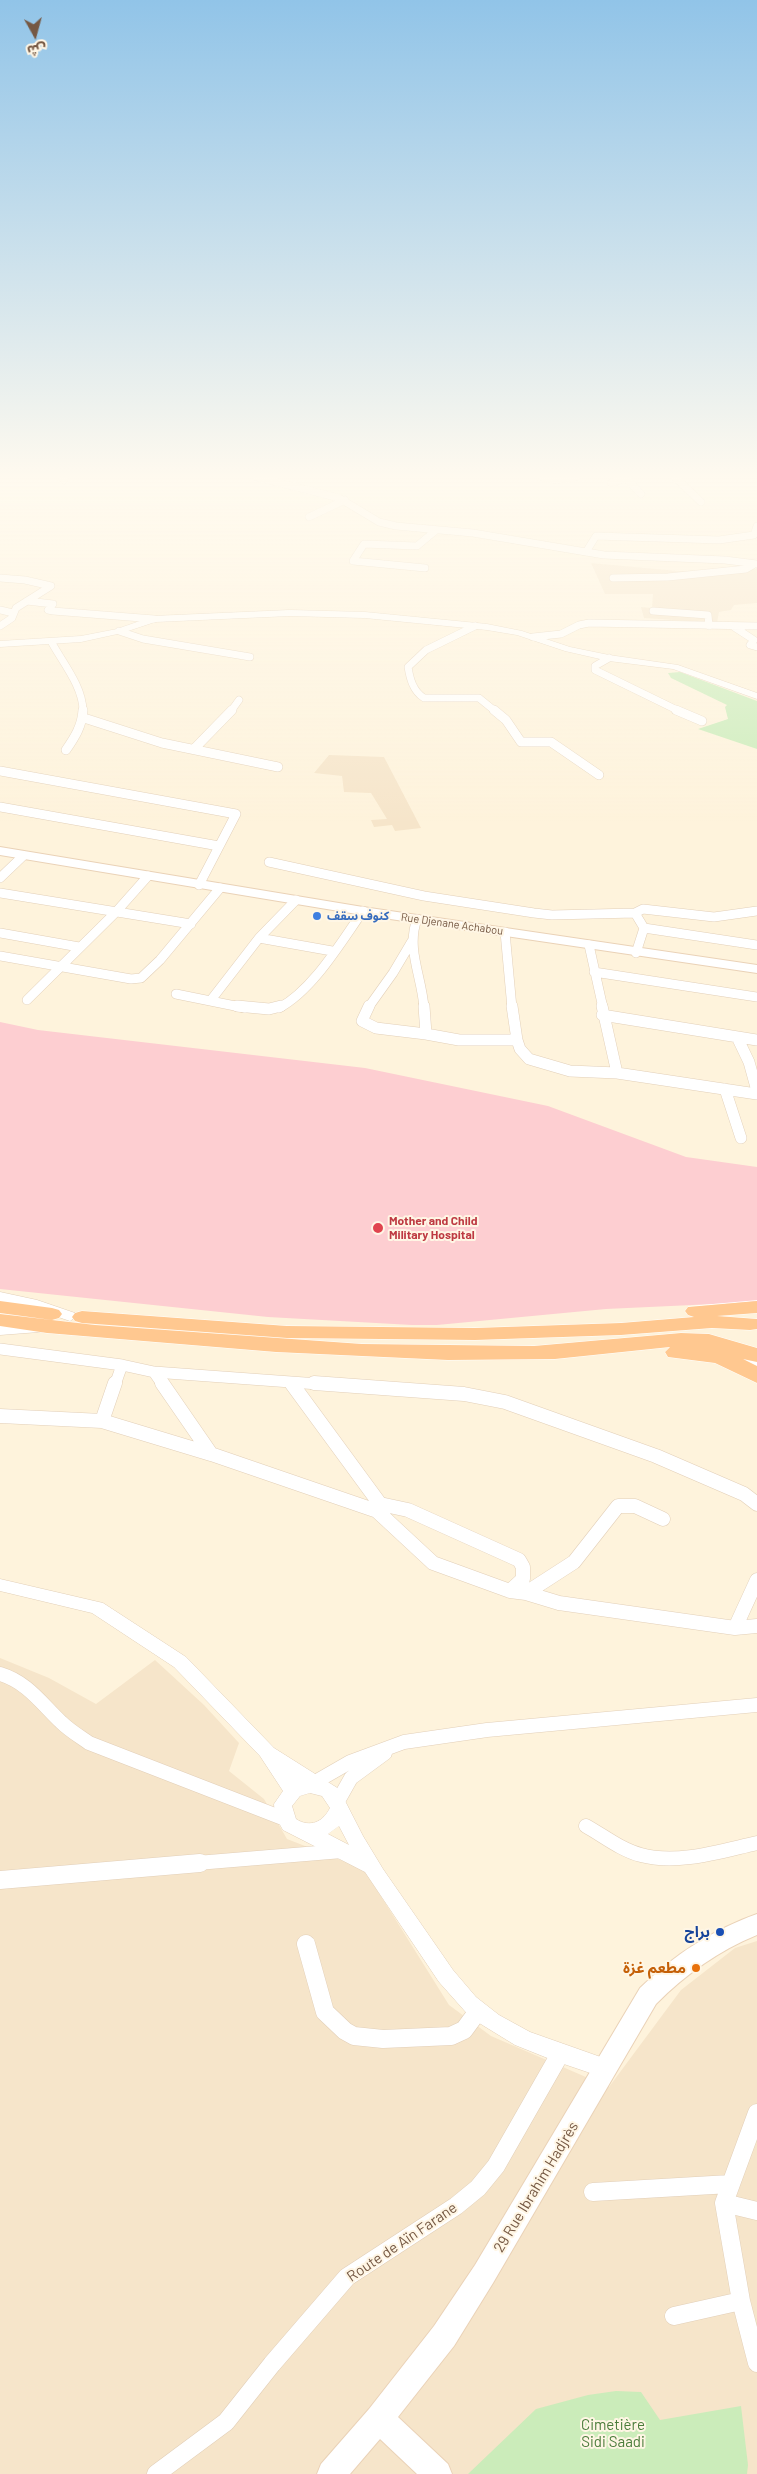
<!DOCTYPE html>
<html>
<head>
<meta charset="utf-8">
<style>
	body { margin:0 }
	#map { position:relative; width:757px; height:2474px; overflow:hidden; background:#fef3dc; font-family:Barlow,"Noto Sans Arabic",sans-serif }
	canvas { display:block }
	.north { position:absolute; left:10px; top:10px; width:50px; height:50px; -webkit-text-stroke:4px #fff6e5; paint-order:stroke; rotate:173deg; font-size:14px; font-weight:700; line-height:20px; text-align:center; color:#755843 }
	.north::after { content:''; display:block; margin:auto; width:18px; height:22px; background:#755843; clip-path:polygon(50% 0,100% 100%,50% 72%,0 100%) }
</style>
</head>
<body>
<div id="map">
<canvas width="757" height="2474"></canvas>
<div class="north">ش</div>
</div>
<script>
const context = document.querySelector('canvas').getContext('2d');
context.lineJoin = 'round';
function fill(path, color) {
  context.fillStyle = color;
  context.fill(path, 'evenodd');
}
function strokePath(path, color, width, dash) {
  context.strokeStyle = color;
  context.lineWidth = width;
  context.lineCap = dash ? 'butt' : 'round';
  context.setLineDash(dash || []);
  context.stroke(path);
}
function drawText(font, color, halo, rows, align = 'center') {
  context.font = font + ' Barlow,"Noto Sans Arabic",sans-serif';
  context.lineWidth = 4;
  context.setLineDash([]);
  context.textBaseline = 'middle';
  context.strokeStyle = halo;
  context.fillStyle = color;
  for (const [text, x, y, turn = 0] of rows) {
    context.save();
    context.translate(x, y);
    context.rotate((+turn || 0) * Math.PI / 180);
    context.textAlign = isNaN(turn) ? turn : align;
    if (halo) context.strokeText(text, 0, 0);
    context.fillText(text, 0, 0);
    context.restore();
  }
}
const residential = new Path2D(`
	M591,563L678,571L747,570L756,569L757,567V603L734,605L731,610L719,612L717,623L644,618L641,607L652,608L653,594H605Z
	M329,755L384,757L421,828L395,831L392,825L374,827L371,820L387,819L371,793L344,792L342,776L314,773Z
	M0,1658L49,1678L96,1704L155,1660L204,1705L239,1743L229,1771L264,1799L287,1839L364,1869L449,2005L491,2036L609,2087L681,1990L735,1948L757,1941V2474H0Z`);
const medical = new Path2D(`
	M0,1022L38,1030L365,1068L548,1106L686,1157L757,1167V1302L606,1309L437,1325H412L268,1317L0,1289Z`);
const green = new Path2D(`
	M680,672L757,701V749L698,729L728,719L725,707L727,705L671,678L668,673Z
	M616,2391L641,2392L660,2420L741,2406L748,2465L747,2474H468L536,2409L588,2395Z`);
const minorFar4 = new Path2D(`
	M62,477L64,480
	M257,477L339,498L379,522L396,526L473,533L604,555L725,560L757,564
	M543,477L557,480L575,477
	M625,477L641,494
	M675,477L701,502
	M611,483L626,478
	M309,517L345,500
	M586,552L596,536L719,540L754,535L757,526
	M425,568L353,561L364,544L417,546L435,531
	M0,578L25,580L51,586L16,608L12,618L0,626
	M613,578L668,577L746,569L753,565
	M27,601L53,604L48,610L53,611L154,619
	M0,610L13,613
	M653,611L708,615L709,626
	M475,626L426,650L408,667C410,679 413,691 424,698H479L495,711
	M734,627L754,640L750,645L757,647
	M119,631L143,639L250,657
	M533,637L561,634L579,625L589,623L757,626
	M52,643C63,663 83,687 83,711
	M609,658L595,666V670L679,711
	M231,711L239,700`);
const minorFar3 = new Path2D(`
	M494,710L506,720L521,742H551L599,775
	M676,710L702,721
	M84,718L162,743L278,767
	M194,749L232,710
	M66,750C75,737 82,726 83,710
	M0,771L236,814L199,885
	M0,807L219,846
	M269,862L424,896L534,913L552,915L635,913L643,909L714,917L757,911
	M0,878L23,856
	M0,893L191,924
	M635,913L644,928L636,953
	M417,919C406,949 422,977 424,1008
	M644,928L757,945
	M505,932L512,1008
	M0,933L79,947
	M259,938L332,951
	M589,945L603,1008
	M0,956L131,979L141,978L160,960L220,888
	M594,972L757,997
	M176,994L245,1008
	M27,1000L116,912L148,876
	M211,1000L259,938L296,900
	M279,1008C313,990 341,942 363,911
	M368,1008L393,973L412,941`);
const minorFar2 = new Path2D(`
	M237,1006L269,1009L281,1006
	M369,1006L362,1021L376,1028L426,1034
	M424,1006L426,1034L459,1040H517L512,1006
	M602,1006L617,1073
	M602,1015L757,1040
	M737,1037L749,1062L757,1091
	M517,1040L520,1049L529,1059L570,1071L617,1073L757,1094
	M725,1089L741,1138
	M0,1349L122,1365L154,1372L332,1385
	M154,1372L163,1385
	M115,1385L122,1365`);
const minorFar1 = new Path2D(`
	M162,1383L211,1454
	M314,1383L464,1394L505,1402L656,1456L744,1494L757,1504
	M292,1384L380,1504L377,1511L433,1563L510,1591L526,1593L559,1603L735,1628L757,1626
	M0,1416L102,1421L211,1454L377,1511
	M102,1421L115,1383
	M380,1504L408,1510L519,1560L523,1567V1579L510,1591
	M526,1593L574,1562L618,1506H635L663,1519
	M735,1628L757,1580
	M0,1674C27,1682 41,1703 61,1722C69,1730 79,1736 89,1743L285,1819
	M310,1785L350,1762L404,1742L487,1730L757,1705
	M338,1801L351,1778L385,1753
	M586,1826C604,1836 621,1850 641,1855C678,1865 721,1851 757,1843
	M185,1864L342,1851`);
const minor = new Path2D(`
	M0,1880L200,1863
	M306,1944L325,2012L345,2031L354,2036L383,2039L451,2036L464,2030L478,2011
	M757,2113L724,2203L741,2301L757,2363
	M593,2192L730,2184
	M724,2203L757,2211
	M674,2316L741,2301
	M156,2474L226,2422L272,2364L347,2277L456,2206L478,2188L496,2166L560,2054`);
const tertiary = new Path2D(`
	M290,610L365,612L487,624L522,631L570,647L609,655L678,665L757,693V699L673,669L609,661L565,651L517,635L487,630L365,618L290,616L155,622L122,633L81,642L0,647V641L81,636L117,629L154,616Z
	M0,1292L37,1300L75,1313L77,1316L70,1321L29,1307L0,1302Z
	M47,1323L52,1325L54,1328L52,1331L0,1335V1325Z
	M0,1579L103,1603L186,1657L274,1748L339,1789L363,1836L383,1869L453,1970L476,1997L499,2015L530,2032L612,2061L615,2068L612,2075L605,2078L555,2061L515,2045L471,2018L439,1982L365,1872L283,1830L275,1816L274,1804L283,1791L260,1756L174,1667L92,1613L0,1591ZM310,1793L322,1796L330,1808C323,1822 310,1828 296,1819L292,1806L300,1796ZM339,1826L349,1845L328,1834Z`);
const secondary = new Path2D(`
	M0,847L363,907L757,965V973L363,915L0,855Z
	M750,1348L757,1351V1371L751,1369L741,1354L744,1350Z
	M757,1914V1935C718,1951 686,1974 656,2004L493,2283L454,2346L398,2417L448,2464L452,2474H417L380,2439L350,2474H317L321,2464L369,2409L434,2326L475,2265L640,1988C674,1955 712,1930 757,1914Z`);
const trunk = new Path2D(`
	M0,1301L52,1308L59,1310L62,1314L59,1318L52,1320L0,1313Z
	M757,1301V1313L717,1316L757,1319V1329L750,1330L712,1328L621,1335L475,1340L287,1338L82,1323L75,1321L72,1317L75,1313L82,1311L287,1326L475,1328L621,1323L694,1317L688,1315L685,1311L688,1307Z
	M0,1314L95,1325L362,1344L534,1346L681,1333L709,1334L757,1348V1362L743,1359L757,1366V1383L715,1363L668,1357L665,1352L670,1347L555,1359L448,1360L276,1352L47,1333L0,1326Z`);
const markers = [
	[317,916,5,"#3f7fe0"],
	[378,1228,6,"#e0444e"],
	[720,1932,5,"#1a4fb4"],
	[696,1968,5,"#e8710a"]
];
const farStreetnames = [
	["Rue Djenane Achabou",452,924,8]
];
const shopNames = [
	["كنوف سقف",327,916]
];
const healthNames = [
	["Mother and Child",389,1221],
	["Military Hospital",389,1235]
];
const nearTransitnames = [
	["براج",710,1932]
];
const nearFoodnames = [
	["مطعم غزة",686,1968]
];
const nearStreetnames = [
	["29 Rue Ibrahim Hadjrès",536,2187,-59],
	["Route de Aïn Farane",402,2242,-34]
];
const nearParknames = [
	["Cimetière",613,2425],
	["Sidi Saadi",613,2442]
];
fill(residential, '#f6e5ca');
fill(medical, '#fdced1');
fill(green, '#cbecba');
strokePath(minorFar4, '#e2cfb8', 8);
strokePath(minorFar3, '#e2cfb8', 10);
strokePath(minorFar2, '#e2cfb8', 12);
strokePath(minorFar1, '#e2cfb8', 15);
strokePath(minor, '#e2cfb8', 19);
strokePath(tertiary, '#e2cfb8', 1);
strokePath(secondary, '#ead2b7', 2);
strokePath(trunk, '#fff', 1);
strokePath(minorFar4, '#fff', 7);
strokePath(minorFar3, '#fff', 9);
strokePath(minorFar2, '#fff', 11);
strokePath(minorFar1, '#fff', 14);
strokePath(minor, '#fff', 18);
fill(tertiary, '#fff');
fill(secondary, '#fff');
fill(trunk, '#ffc890');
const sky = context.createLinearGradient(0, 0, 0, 824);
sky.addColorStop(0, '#91c4e8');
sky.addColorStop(0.58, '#fffaef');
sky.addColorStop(1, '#fffaef00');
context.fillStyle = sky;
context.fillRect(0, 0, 757, 824);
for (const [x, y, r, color] of markers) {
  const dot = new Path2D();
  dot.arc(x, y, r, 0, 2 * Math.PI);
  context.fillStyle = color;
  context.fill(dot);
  strokePath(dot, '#fff6e5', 2);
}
drawText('11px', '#755843', '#fff6e5', farStreetnames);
drawText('bold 12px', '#366cbe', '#fff6e5', shopNames, 'left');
drawText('bold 12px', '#be3a42', '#fff6e5', healthNames, 'left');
drawText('bold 15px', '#164399', '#fff6e5', nearTransitnames, 'right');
drawText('bold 15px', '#c56008', '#fff6e5', nearFoodnames, 'right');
drawText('15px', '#755843', '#fff6e5', nearStreetnames);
drawText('15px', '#4a7c3a', '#fff6e5', nearParknames);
</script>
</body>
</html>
